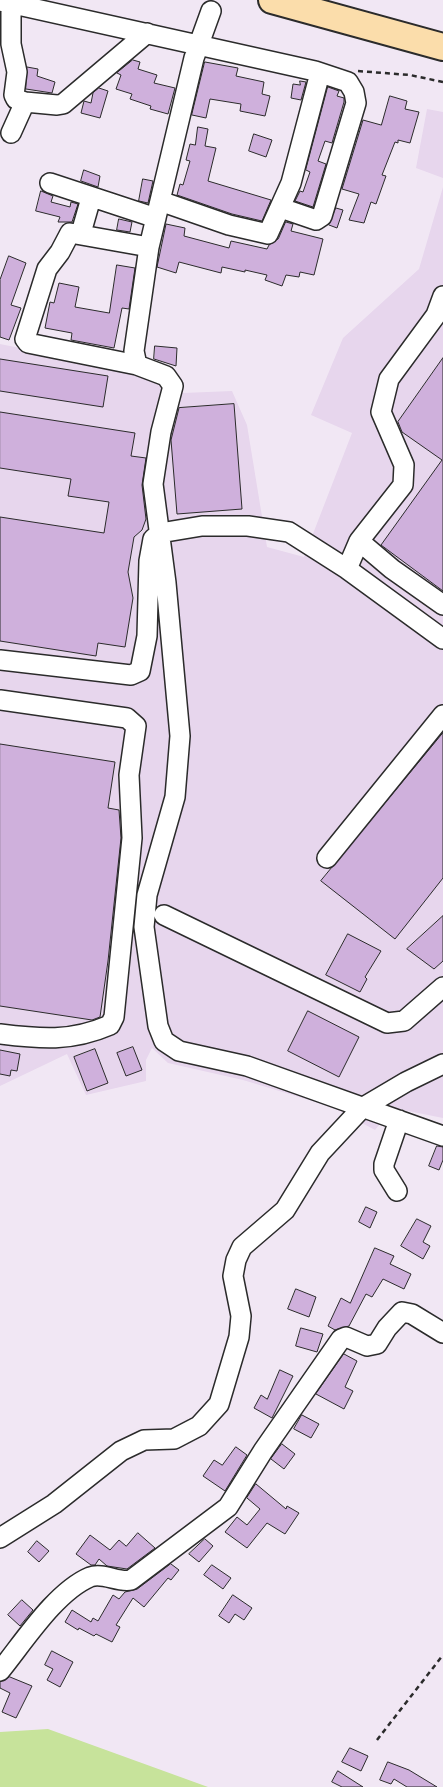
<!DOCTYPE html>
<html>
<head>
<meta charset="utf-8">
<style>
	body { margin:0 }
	canvas { display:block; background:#f1e7f4 }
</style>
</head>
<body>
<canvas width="443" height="1787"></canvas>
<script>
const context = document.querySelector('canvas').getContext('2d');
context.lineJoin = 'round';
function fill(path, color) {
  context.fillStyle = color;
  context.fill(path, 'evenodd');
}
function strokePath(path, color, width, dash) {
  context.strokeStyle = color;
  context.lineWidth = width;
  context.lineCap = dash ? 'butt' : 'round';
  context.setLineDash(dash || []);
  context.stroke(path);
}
const built = new Path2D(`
	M427,109L443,112V178L416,168Z
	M443,187V1118L393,1108L375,1130L332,1107L243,1080L168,1063L152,1048L146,1060V1081L86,1095L67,1054L0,1086V344L159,376L163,385L183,393L232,391L247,425L267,547L304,557L352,433L311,415L343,338L419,269Z`);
const green = new Path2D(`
	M48,1729L208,1787H0V1732Z`);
const building = new Path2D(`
	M133,60L140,62L138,69L157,75L154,83L175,88L168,114L150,109L151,106L130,99L132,94L116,89L121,75L117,73Z
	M205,62L238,68L236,76L264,82L262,94L270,96L265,116L240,111L241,104L210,99L206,118L192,115Z
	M27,67L38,69L37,76L55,82L52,93L26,89Z
	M300,81L306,82L301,100L291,98L293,84L300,85Z
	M328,87L339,91L337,96L344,98V102L332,143L325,141L318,161L326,164L313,207L295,201L300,191L303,192L310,172L306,170Z
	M99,88L108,91L100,118L81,113L84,101L91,103L93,93Z
	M390,96L407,101L405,109L419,112L410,143L398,140V143L395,142L382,175L386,176L376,204L371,202L364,223L349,220L359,194L342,189L363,120L381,125Z
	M198,127L208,129L205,146L216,148L208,181L271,200L262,221L232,214L177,195L180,184L183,185L190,161L186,160L190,144L195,145Z
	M254,134L272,140L266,157L249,151Z
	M84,170L100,176L98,187L81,181Z
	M143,179L153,181L148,203L139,201Z
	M41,191L53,196L51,202L70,207L71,202L78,204L72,222H58L60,217L36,211Z
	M336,208L343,210L337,228L329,225Z
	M119,219L132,222L130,232L117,230Z
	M286,222L293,224L291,231L323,239L314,275L300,272L299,277L286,275L282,286L265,280L267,275L245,270V272L222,267L221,273L179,262L176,273L157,267L166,224L185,228L184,236L229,248L231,241L267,249L269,245L278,239Z
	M9,256L26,263L11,305L21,308L9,340L0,337V280Z
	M117,265L135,268L129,309L122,308L114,348L71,340L72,333L45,328L50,302L54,303L59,283L79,287L75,307L109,313Z
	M155,346L177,348L176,366L154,359Z
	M443,358V591L381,545L442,460L402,432L398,422Z
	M0,359L108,376L103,407L0,391Z
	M234,404L242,509L177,514L171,440L179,408Z
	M0,412L135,433L131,456L146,458L142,485L146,519L142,530L134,537L128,572L133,598L125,647L98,643L96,656L0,641V517L104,533L109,502L68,496L71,479L0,468Z
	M443,733V878L395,939L321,881Z
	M0,744L115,762L108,808L119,810L121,838L108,961L100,1017L92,1020L0,1006Z
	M443,916V961L434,969L407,949Z
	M348,934L381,951L365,977L367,979L360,992L326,975Z
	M308,1011L359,1037L339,1077L288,1051Z
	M133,1047L142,1070L126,1076L117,1053Z
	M95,1049L108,1083L87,1091L74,1057Z
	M0,1050L20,1054L17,1071L11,1070L10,1076L0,1074Z
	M437,1146L443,1147V1160L439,1170L429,1166Z
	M366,1207L377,1212L370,1228L359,1222Z
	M417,1219L431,1226L423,1242L430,1246L423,1259L401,1246Z
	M375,1248L394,1256L390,1264L411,1274L404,1289L383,1279L372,1297L366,1294L349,1326L335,1330L328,1326L341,1298L350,1303Z
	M296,1289L316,1297L309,1317L288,1309Z
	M301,1328L323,1334L317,1352L296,1346Z
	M344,1354L357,1361L345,1387L353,1391L344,1409L316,1394Z
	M280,1370L293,1376L272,1418L254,1408L261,1395L267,1399Z
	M302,1415L319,1424L311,1438L294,1429Z
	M282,1444L295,1454L284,1469L271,1459Z
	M236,1447L247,1455L225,1491L203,1476L214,1460L222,1465Z
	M256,1484L286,1509L287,1506L299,1513L285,1534L267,1523L247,1548L225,1532L237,1517L247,1525L260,1509L247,1498Z
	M138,1533L155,1548L127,1569L107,1566L99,1559L95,1565H91L76,1554L90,1535L110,1550L119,1540L126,1546Z
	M205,1539L213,1546L199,1562L189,1554Z
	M37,1541L49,1551L39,1562L28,1552Z
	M171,1564L179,1570L171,1580L168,1578L144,1607L133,1598L116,1625L120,1627L112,1642L96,1634L94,1636L79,1628L78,1630L65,1622L72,1610L91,1622L93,1618L98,1621L113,1595L119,1599L125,1592L137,1589Z
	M212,1565L231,1578L223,1589L204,1575Z
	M233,1595L252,1608L244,1620L235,1614L229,1623L219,1616Z
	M22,1600L33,1610L20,1626L8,1615Z
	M52,1651L73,1662L60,1687L47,1680L53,1669L45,1665Z
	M10,1677L32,1686L16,1718L2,1712L10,1693L0,1688V1682Z
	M350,1748L368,1756L361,1771L342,1762Z
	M388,1762L409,1770L437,1787H407L394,1779L391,1784L380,1780Z
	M338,1771L363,1787H342L332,1782Z`);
const path = new Path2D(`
	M358,71L410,75L443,82
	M377,1740L443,1655`);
const minor = new Path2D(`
	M0,1L315,71L348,82L354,92L356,103L322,216L316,220L281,208
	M11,4V44L17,72L14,95L16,99L25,102
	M211,11L194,58L149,247L134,351L137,365L166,376L173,386L161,432L153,484L166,583L180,736L175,797L147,895L144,927L158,1026L164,1041L179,1051L247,1066L443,1136
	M11,133L25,102L57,105L63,104L147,33
	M50,183L156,218
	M160,201L229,225L268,234L291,183L320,73
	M81,233L91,198
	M137,365L28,343L25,339L47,269L60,252L70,233L149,247
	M359,541L403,485L404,465L381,412L389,379L436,315L443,296
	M347,569L359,541L392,569L443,605
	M0,660L131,675L140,671L147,636L149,561L153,539L160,533L202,526H248L289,532L347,569L443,639
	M0,700L127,718L136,726L129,775L132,838L114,1017L110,1025C71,1042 40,1039 0,1034
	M327,858L443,715
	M164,915L387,1023L404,1021L443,987
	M397,1191L384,1170V1164L399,1120
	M0,1538L54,1504L121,1451L144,1440L174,1439L199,1426L219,1404L239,1337L241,1316L233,1276L236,1260L242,1247L285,1210L320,1153L362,1108L406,1082L443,1064
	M0,1671C23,1643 55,1592 90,1577C103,1572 118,1583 131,1580L228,1507L263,1451L341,1339L346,1337L367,1346L377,1344L387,1328L402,1312L412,1314L443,1333`);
const highway = new Path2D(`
	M272,0L443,47`);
fill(built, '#e7d6ed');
fill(green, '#c7e39b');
fill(building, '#cfb0dc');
strokePath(building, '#2b2b2b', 1);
strokePath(minor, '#2b2b2b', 22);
strokePath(highway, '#2b2b2b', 30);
strokePath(path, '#2b2b2b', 2.5, [5, 4]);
strokePath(minor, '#fff', 19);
strokePath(highway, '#fbddab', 26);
</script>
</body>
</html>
